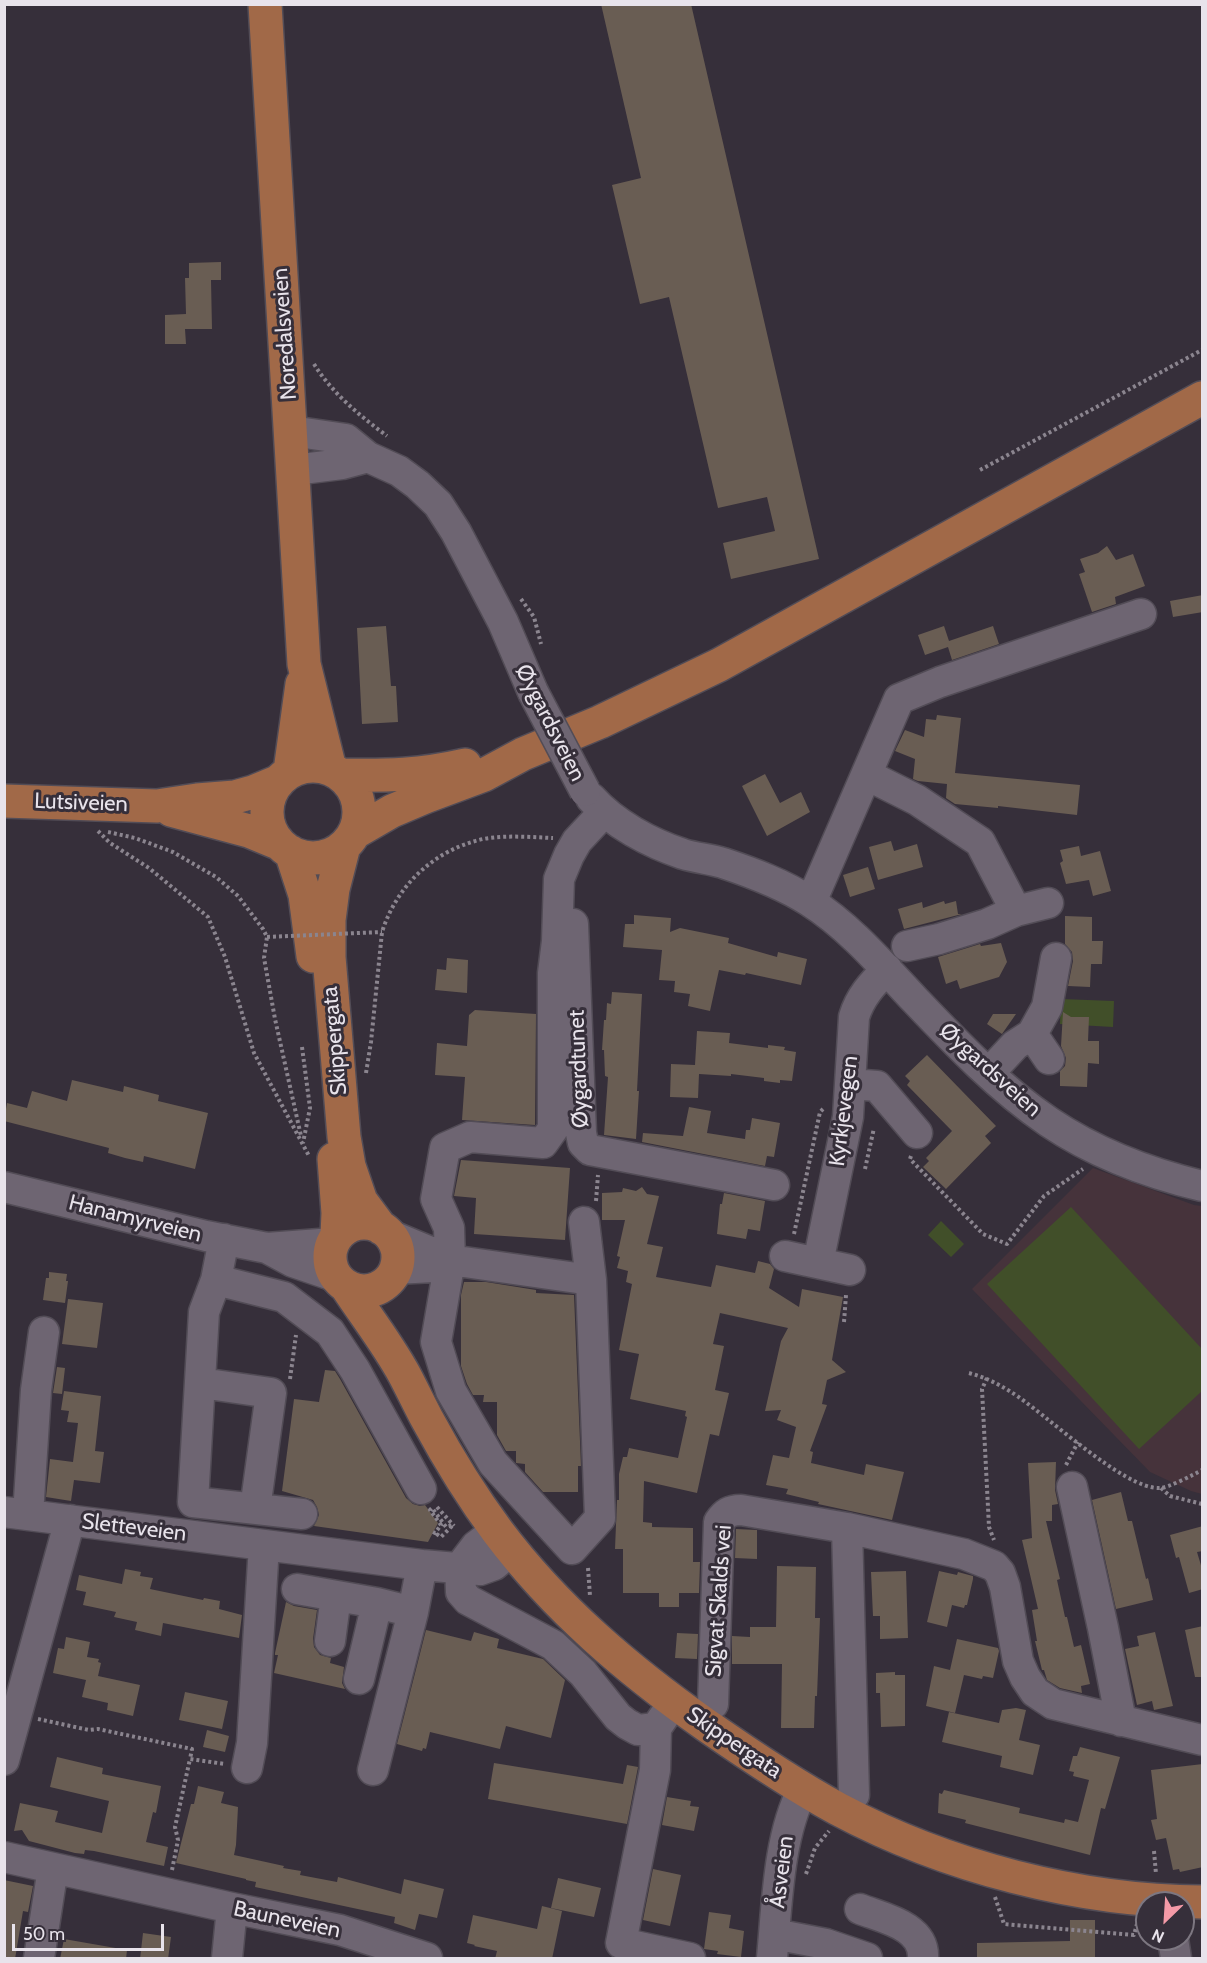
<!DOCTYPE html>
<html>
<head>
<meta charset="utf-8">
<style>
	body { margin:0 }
	#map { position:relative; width:1207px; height:1963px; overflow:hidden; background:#362f3a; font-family:Cabin,sans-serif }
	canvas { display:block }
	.frame { position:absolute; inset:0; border:6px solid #e8e3eb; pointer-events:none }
	.north { position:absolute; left:1135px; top:1891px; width:60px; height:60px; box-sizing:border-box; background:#362f3a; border:2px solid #7d7781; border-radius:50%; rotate:205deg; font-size:16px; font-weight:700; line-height:24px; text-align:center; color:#e8e3eb }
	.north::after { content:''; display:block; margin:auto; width:21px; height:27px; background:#f49aa7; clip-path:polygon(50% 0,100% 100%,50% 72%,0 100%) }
	.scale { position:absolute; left:12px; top:1924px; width:152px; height:27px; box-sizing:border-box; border:3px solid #e8e3eb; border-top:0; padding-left:8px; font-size:18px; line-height:21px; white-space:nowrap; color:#e8e3eb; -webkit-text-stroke:4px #362f3a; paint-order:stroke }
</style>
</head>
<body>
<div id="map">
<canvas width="1207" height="1963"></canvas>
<div class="frame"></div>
<div class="north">N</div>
<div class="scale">50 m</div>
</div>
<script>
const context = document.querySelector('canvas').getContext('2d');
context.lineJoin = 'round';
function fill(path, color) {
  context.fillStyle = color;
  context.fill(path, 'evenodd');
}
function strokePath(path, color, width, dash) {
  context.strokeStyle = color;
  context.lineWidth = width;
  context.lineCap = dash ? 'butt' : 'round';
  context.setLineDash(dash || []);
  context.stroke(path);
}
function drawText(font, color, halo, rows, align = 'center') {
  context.font = font + ' Cabin,sans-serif';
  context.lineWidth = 6;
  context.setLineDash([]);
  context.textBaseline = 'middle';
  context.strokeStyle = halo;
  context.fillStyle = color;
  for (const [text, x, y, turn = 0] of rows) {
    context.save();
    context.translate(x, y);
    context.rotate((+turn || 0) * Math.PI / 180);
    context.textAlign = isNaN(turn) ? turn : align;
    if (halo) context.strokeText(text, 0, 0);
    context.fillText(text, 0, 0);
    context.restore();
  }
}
const education = new Path2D(`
	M1093,1168L1194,1205L1202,1206V1494L1191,1491L1150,1472L972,1289Z`);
const green = new Path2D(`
	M1061,999L1114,1001L1113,1027L1060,1024Z
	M1071,1207L1202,1349V1391L1139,1449L987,1284Z
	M941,1221L964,1244L951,1257L928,1235Z`);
const building = new Path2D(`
	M601,4H691L819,559L731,579L723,543L775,531L767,497L718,508L669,297L640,304L612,185L641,178Z
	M221,262V280H211L212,329H185L186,344H165V315L186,314L185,278H189V263Z
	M1107,546L1116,560L1133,554L1145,586L1115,597L1116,604L1092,612L1079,574L1085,572L1080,559L1098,553Z
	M1203,595V612L1173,617L1170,601Z
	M386,626L391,686H396L398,722L362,724L357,628Z
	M944,626L949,641L993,626L999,644L952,660L948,647L925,655L918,635Z
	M937,715L961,718L955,773L1080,785L1077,815L998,806V808L955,804L946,798L947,784L918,781L913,779L915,759L895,751L905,730L924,737L926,719L936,720Z
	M765,774L780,803L801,792L810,812L767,836L742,786Z
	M891,841L894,851L917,844L923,867L878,880L869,847Z
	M1079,846L1081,856L1100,851L1111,891L1093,896L1089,880L1066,884L1060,863L1063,861L1060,850Z
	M868,867L875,889L850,897L843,875Z
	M944,901L945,904L956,901L958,914H962L904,929L898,909L922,902L923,908Z
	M634,915L671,918L670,932L680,928L729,938L728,943L777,957L778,952L807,959L801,985L746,973L745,975L719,970L710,1011L688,1006L690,994L674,992L675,981L659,980L662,950L623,947L625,924H634Z
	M1065,916L1092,917V941H1103L1102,964H1091L1090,987L1068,986L1073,961L1072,952L1065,944Z
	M1001,943L1007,962L999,977L960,989L957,980L946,984L938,957L980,944L981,946Z
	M447,958L468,960L467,993L435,990L437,969L446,970Z
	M612,992L642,994L637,1091H639L636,1139L604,1135L608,1077L605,1076L604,1050H602L604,1020H606L607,1003L611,1004Z
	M475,1010L536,1014L535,1125L462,1120L465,1077L435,1075L437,1043L467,1046L469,1015Z
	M1063,1012L1071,1017H1089L1088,1041H1099V1064L1088,1063L1087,1087L1060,1086V1071L1065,1066L1066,1058L1061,1046Z
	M993,1014H1016L1002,1034L987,1024Z
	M697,1031L730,1033L729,1043L768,1048V1045L785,1047L784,1050L796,1052L792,1081L780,1080V1083L764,1081V1078L731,1074V1076L699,1074L698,1098L670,1097L671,1064L695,1065Z
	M927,1055L996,1126L985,1136L991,1143L946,1189L923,1167L929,1161L926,1158L952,1131L907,1085L910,1081L905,1076Z
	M72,1080L123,1092L124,1086L159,1095L158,1101L208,1113L195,1169L144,1156L143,1162L125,1158L108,1153L109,1148L4,1121L7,1103L27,1108L32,1091L67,1101Z
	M689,1107L711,1111L707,1133L745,1139L746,1130H750L752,1118L780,1123L774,1157L767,1156L765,1166L642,1142L643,1133L683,1136Z
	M461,1160L570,1168L565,1240L474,1234L476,1198L454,1196Z
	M642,1187L647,1194L659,1196L647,1244L663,1247L656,1277L711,1287L716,1265L755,1273L758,1261L770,1264L774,1269L769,1288L799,1307L802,1289L843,1297L832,1360L846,1372L827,1380L822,1404L827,1405L810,1451L813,1452L811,1463L864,1475L866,1464L904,1472L892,1520L818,1504L819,1502L786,1494L788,1489L766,1485L773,1455L789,1458L796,1427L777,1420L781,1410L765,1411L781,1341L788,1328L720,1313L713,1344L724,1346L715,1390L729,1393L719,1436L710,1434L697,1493L644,1481L643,1522L652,1523V1527L693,1528V1562H700L699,1593H679V1607H659V1593H623V1549H615L617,1500H619V1474L623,1457H627L629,1448L678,1458L687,1417L685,1416L686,1411L630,1399L639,1354L619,1350L632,1284L626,1282L628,1271L617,1268L620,1257L617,1256L625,1220H602V1193L622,1192L623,1188L636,1191Z
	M724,1193L765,1201L760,1231L748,1229L746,1239L717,1234L720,1204H722Z
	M49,1272L67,1274L66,1281H68L65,1303L43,1300L46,1278H49Z
	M464,1282H486L536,1290V1293L574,1295L581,1466H578V1492H543L525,1472V1464L516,1463V1451H506L497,1435V1402H483L484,1395H473L467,1384L461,1366V1295Z
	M68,1299L103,1303L97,1348L62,1344Z
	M57,1367L65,1368L62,1394L53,1393Z
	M325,1370L335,1371L340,1379L406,1498L413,1504L420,1506L425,1505L438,1523L428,1542L314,1526L319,1515L317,1507L313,1500L282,1491L294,1399L319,1402Z
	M64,1391L101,1396L95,1451L104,1452L100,1483L74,1480L71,1501L46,1497L50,1459L73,1462L78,1423L67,1422L69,1411L61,1410Z
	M1056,1462L1055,1490L1058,1504L1052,1505V1521H1046L1060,1579L1057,1580L1065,1617H1067L1074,1647L1081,1645L1090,1684L1081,1686L1082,1693L1060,1688L1047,1680L1044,1670H1042L1035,1641H1037L1032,1610L1038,1609L1022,1540L1032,1538L1028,1463Z
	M1121,1492L1128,1521H1132L1146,1579L1148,1578L1153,1600L1116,1609L1092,1500Z
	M1203,1526V1551L1197,1552L1203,1572V1589L1189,1593L1179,1557L1176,1558L1170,1535Z
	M736,1529L757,1530V1559L735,1558Z
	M777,1566L816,1567L815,1618H820L817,1696H815L814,1728H781L782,1664H732V1636L750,1637V1627H776Z
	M125,1569L141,1572L140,1576L153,1578L150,1589L203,1600L204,1598L220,1601L219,1609L242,1615L239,1638L163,1623L161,1636L135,1630L137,1622L114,1617L116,1612L83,1605L86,1592L76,1590L79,1575L122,1584Z
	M906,1571L908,1638L880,1639V1616H873L871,1572Z
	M939,1571L957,1575L958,1572L969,1575L973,1576V1579L967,1605H965L964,1608L952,1605L947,1627L927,1622Z
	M286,1602L294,1606L317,1610L313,1639L314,1647L320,1655L331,1658L330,1663L344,1667L342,1683L345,1689L274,1673L278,1655H275V1653Z
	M1203,1626V1677H1195L1185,1630Z
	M426,1630L471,1641L474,1632L499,1639L497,1648L543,1659L565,1680L551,1738L506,1726L500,1749L430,1732L426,1749L423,1748L422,1751L397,1744Z
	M1155,1632L1173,1706L1154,1710L1152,1701L1137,1705L1125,1649L1139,1646L1137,1636Z
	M677,1633L698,1634L697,1659L675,1658Z
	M66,1637L90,1642L87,1657L99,1659L98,1662L101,1663L98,1676L140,1685L133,1716L107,1710L108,1703L82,1697L86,1680L53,1673L58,1648L64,1649Z
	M957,1639L998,1648L999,1651L993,1678L983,1676L982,1679L964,1675L955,1713L926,1706L934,1666L950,1670Z
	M895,1672V1675H905V1726L881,1727L880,1693H876V1673Z
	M185,1692L228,1701L222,1729L179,1720Z
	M1016,1708L1026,1710L1019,1740L1040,1745L1033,1775L1000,1767L1002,1756L942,1742L949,1712L999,1723L1002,1710Z
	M207,1730L229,1736L225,1752L203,1747Z
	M1080,1747L1120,1757L1105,1809L1101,1808L1090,1855L965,1823L966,1820L938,1813L939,1793L942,1794L944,1790L1020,1808L1019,1813L1064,1823L1065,1819L1078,1822L1089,1780L1073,1776L1074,1772L1069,1771L1073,1756H1077Z
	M57,1757L103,1768L102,1774L161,1786L156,1813L153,1812L146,1842L168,1847L164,1866L94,1851L85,1850L84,1854L75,1853L29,1841L22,1830L14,1831L20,1803L58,1811L55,1822L102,1833L109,1801L50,1787Z
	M494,1763L623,1784L627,1765L638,1767L627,1824L488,1799Z
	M1203,1764V1867L1180,1872L1179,1869L1173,1870L1166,1838L1156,1840L1151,1820L1157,1819L1151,1770Z
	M198,1786L224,1792L221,1803L238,1807L236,1845L234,1855L284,1866L283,1868L301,1871L300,1875L337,1882L338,1877L401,1894L404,1879L444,1889L437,1918L419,1914L415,1930L394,1923L395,1917L255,1887L256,1882L246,1880V1879L176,1863L191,1804H194Z
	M667,1797L691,1801L690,1806L699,1807L694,1831L662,1825Z
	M653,1869L681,1875L670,1926L643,1920Z
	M558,1878L601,1888L594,1917L551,1908Z
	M4,1880L33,1886L28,1912L23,1911L15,1959H4Z
	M542,1906L562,1911L552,1959H495L497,1951L474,1946L475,1945L467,1943L473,1915L537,1929Z
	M709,1912L731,1915L729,1928L744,1931L741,1957L717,1954L718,1951L704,1949Z
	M1070,1920H1095V1959H977V1943L1070,1941Z
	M143,1933L171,1937L168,1959H140Z
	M64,1939L127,1950L126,1959H60Z`);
const path = new Path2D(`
	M314,364C332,393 359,415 387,436
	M980,470L1202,350
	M521,599L534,617L541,644
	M98,831L110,843L149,868L208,917L225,957L254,1053L309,1156
	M108,832L135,838L173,852L216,877L238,896L263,929L267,937L264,958L275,1019L301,1136
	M302,1047L310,1108L303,1143
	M366,1073L371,1042L382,932C397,885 434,850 483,839C506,835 530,837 553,838
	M911,1156L910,1159L983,1234L1007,1244L1044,1196L1083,1169
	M865,1169L874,1128
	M596,1201L598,1175
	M794,1234L820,1112L824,1108
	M844,1322L846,1295L844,1294
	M969,1373C984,1377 997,1383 1011,1392C1044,1412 1124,1490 1160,1488C1168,1488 1195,1474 1202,1470
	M987,1378L982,1389L989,1527L994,1540
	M290,1379L296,1335
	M1066,1465L1078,1442
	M1161,1488L1170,1496L1202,1504
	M437,1507L454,1526
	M433,1532L435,1533L441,1525L430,1510L432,1508L446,1527L453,1525L441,1537L435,1533
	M588,1568L590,1596
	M38,1719L89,1730L98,1729L192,1749L190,1759
	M1154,1851L1156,1874
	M172,1870L178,1840L175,1827L190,1759L225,1764
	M806,1874L815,1848L829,1831
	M995,1897L1004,1924L1134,1935L1137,1924`);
const minor = new Path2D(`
	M291,431L346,439L368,457L399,471L418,485L438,504L456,532L503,622L533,692
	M294,470L342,464L368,457
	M867,775L917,800L980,842L1016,911
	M591,798C614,824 650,843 683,854C696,858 710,859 723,863C753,873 783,884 809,901C850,927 882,965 915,1000C956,1043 999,1088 1049,1122C1095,1153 1148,1173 1202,1186
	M811,902L899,699L940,682L1141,614
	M573,924L581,1133L583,1143L590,1150L774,1185
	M907,946L939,939L987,924L1016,911L1048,903
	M1032,1034L1047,1007L1056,958
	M989,1073L1015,1045L1032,1034L1049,1059
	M851,1084L877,1086L917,1133
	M4,1187L206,1236L267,1248L293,1262L337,1277
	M584,1222L591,1280L600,1518L572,1549L493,1463L451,1391L436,1342L450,1260L449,1228L436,1199L445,1148L470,1137L543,1143L553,1129V973L557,941L559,879L569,855L577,841L604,812
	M390,1235L450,1260L591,1280
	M224,1239L216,1280L204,1312L193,1502L302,1514
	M267,1248L333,1243
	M785,1256L850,1270
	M818,1263L848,1117L854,1017C860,997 872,984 887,969
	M395,1269L434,1267L450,1260
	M216,1280L284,1297L330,1332L355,1370L421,1489
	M201,1383L271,1393L255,1509
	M1072,1487L1103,1628L1121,1721
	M4,1512L422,1565L480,1570L494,1565L512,1550
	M28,1515L36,1390L44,1332
	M847,1528L854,1795
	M460,1567L461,1592L468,1600L553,1645L583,1673L618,1717L627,1724L638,1730L656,1728L674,1702
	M460,1567L476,1546L497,1530
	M297,1589L377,1603L413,1612
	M330,1641L336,1596
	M359,1679L377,1603
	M713,1704L719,1522C725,1513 730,1510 741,1510L847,1528L964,1554L994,1566L1000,1573L1005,1587L1018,1661L1025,1677L1035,1692L1053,1704L1202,1740
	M656,1728L655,1770L621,1943L690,1958
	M4,1760L70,1520
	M247,1768L252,1743L264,1545
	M373,1770L413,1612L422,1565
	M4,1857L232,1908L340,1930L427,1958
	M860,1909C883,1918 925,1926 923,1958
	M774,1934L826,1944L867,1958
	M1173,1939L1176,1958
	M39,1958L53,1868
	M227,1958L232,1908
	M772,1958C777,1905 778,1837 803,1789`);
const major = new Path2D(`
	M265,4L304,664L330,769
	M267 812a46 46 0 1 1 92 0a46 46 0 1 1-92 0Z
	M290,771L302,684
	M342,775C387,776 421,775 465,765
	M4,801L157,806L197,800L235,797L253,792L277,782
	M171,810L249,831L278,843
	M354,833L392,811L425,797L484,775L523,754L600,722L719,665L1202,398
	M344,846L333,889L329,920V957L344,1137L349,1166L361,1201L381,1228
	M291,852L305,895L313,956
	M334,1159L338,1213L337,1235
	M330 1257a34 34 0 1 1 68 0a34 34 0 1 1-68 0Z
	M346,1286C365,1315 387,1343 404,1374C412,1389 419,1404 427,1419C448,1458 472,1497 498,1532C556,1609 628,1670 706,1725C749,1755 792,1784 838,1809C947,1867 1079,1901 1202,1902`);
const pathBridge = new Path2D(`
	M267,937L382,932`);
const minorBridge = new Path2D(`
	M533,692L585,791`);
const streetNames = [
	["Noredalsveien",285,334,-94],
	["Øygardsveien",550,723,63],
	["Lutsiveien",81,803,2],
	["Skippergata",335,1041,-95],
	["Øygardtunet",579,1069,-92],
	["Øygardsveien",990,1070,42],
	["Kyrkjevegen",844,1111,-83],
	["Hanamyrveien",135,1219,14],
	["Sletteveien",134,1528,7],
	["Sigvat Skalds vei",719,1601,-86],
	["Skippergata",734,1743,34],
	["Åsveien",782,1872,-83],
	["Bauneveien",287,1920,12]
];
fill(education, '#46333b');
fill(green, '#414f29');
fill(building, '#695d53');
strokePath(minor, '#524c56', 33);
strokePath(major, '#524c56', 36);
strokePath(path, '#8b858f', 4, [3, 3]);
strokePath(minor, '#6e6572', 30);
strokePath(major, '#a16948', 33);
strokePath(minorBridge, '#524c56', 33, []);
strokePath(pathBridge, '#8b858f', 4, [3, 3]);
strokePath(minorBridge, '#6e6572', 30);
drawText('22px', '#e8e3eb', '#362f3a', streetNames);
</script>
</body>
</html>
